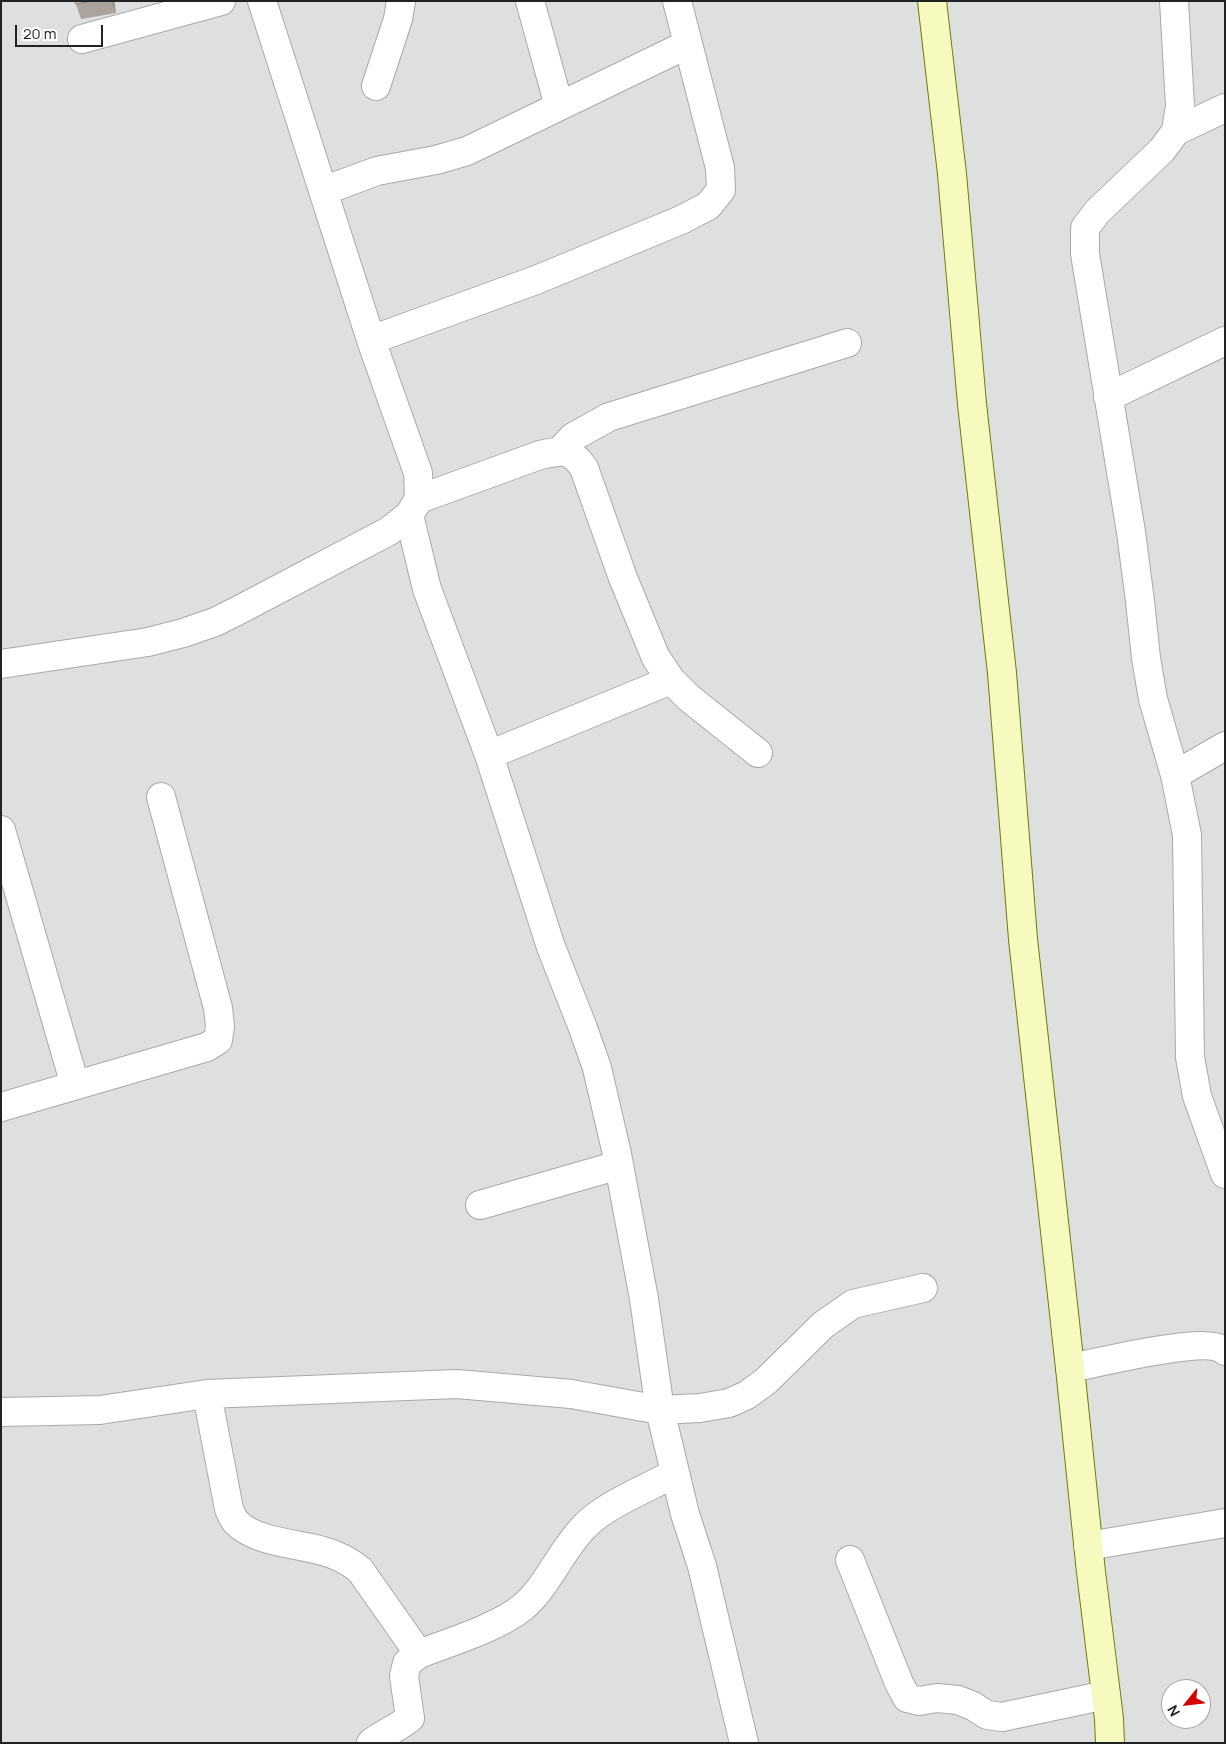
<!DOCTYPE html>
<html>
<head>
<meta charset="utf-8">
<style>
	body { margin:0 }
	#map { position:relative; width:1226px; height:1744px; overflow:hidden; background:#f2efe9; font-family:Manrope,sans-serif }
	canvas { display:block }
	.frame { position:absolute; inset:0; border:2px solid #222; pointer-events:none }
	.north { position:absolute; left:1161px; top:1679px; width:50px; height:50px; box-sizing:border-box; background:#fff; border:1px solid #a7a7a7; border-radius:50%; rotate:241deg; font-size:14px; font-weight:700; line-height:20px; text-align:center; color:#222 }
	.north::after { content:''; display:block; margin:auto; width:18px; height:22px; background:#d40000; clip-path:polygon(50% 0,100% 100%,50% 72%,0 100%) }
	.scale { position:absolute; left:15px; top:25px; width:88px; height:22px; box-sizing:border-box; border:2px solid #222; border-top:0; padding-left:6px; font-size:15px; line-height:18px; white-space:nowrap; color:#222; -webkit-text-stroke:4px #fff; paint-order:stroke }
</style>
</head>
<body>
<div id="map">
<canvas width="1226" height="1744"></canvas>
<div class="frame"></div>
<div class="north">N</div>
<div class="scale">20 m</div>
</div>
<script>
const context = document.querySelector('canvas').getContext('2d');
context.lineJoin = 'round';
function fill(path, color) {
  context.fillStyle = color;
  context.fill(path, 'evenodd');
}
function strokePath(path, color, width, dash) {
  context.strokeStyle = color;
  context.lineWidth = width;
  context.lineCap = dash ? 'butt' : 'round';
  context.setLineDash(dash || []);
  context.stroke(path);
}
const residential = new Path2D(`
	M1,1H1225V1743H1ZM1171,1689H1201V1719H1171Z`);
const street = new Path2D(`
	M530,1L559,106
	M1174,1L1180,106L1176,131L1162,150L1097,212L1085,228V254L1131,532L1140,601L1146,658L1153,699L1175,775L1187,835L1190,1057L1197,1096L1225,1174
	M82,39L221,1
	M376,86L398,19L401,1
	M1176,131L1225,108
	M323,191L377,171L436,160L467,151L688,44
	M371,340L536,280L681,220L708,206L721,190L720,168L677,1
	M1108,397L1225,341
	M560,451L573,437L609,417L847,343
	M419,499L540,455C563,450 570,448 584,468L623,578L656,658L671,680L689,698L758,753
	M409,515L427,589L489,755L551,947L583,1028L597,1068L617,1154L644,1299L660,1410L685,1514L702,1566L744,1743
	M1,664L148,642L183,633L215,622L239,610L389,531L409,515L419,499L418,473L371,340L262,1
	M489,755L671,680
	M1175,775L1225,746
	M1,830L75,1085
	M1,1107L207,1047L218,1040L220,1026L218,1008L161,797
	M480,1205L619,1165
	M1070,1368C1097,1363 1207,1335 1225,1351
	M207,1394L229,1509C231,1513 233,1519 236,1522C254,1542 299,1544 323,1551C338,1555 349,1561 360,1570L419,1654
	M1,1412L100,1410L207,1394L457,1384L571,1394L660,1410L700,1408L729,1403L747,1395L766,1381L823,1325L853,1304L923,1288
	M1088,1546L1225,1523
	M850,1560L899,1683L907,1698L919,1701L937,1698L958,1700L973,1706L987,1715L1002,1717L1106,1695
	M371,1743C384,1733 398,1728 410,1718L404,1676L407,1663L419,1654C450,1642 499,1627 523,1607C548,1586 562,1548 586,1525C605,1505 650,1487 675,1473`);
const secondary = new Path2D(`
	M932,1L952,174L972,404L1002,673L1023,939L1070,1368L1091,1572L1109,1719L1110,1743`);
const wall = new Path2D(`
	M75,1H114L116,13L81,19Z`);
const shadedWall = new Path2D(`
	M112,1H114L116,13Z`);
const building = new Path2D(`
	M75,1H92L76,4Z`);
fill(residential, '#e0dfdf');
strokePath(street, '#a9a9a9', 30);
strokePath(secondary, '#707d05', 30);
strokePath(street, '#fff', 28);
strokePath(secondary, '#f7fabf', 28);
fill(wall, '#aba49e');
fill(shadedWall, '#8b8681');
fill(building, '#c7bfb8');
strokePath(building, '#8b8681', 1);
</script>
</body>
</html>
